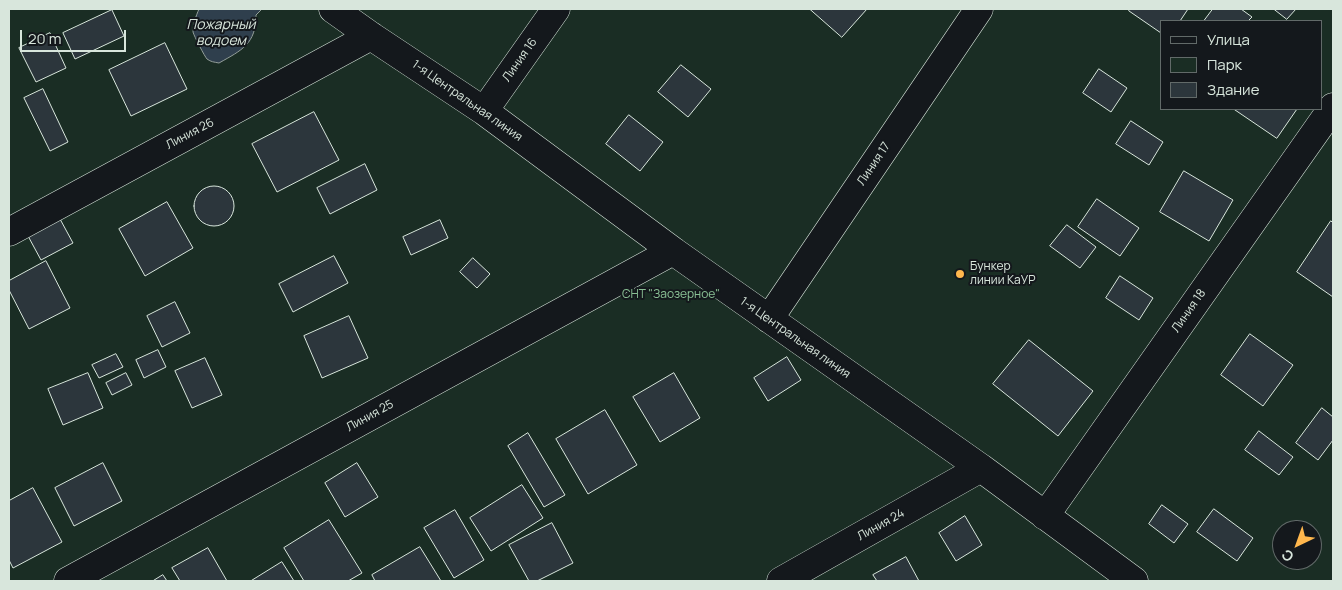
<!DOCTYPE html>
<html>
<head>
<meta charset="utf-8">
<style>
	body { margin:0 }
	#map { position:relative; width:1342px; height:590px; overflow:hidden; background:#14181c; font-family:Manrope,sans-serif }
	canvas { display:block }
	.frame { position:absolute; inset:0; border:10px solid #d8e6dc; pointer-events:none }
	.legend { position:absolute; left:1160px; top:20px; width:162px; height:90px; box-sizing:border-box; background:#14181c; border:1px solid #626a69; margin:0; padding:6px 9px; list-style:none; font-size:15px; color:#d8e6dc }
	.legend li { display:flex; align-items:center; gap:10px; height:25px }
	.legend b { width:25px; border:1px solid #626a69 }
	.north { position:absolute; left:1272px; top:520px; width:50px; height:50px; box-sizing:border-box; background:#14181c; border:1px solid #626a69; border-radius:50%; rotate:222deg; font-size:14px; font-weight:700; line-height:20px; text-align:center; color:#d8e6dc }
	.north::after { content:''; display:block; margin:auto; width:18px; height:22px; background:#ffb74d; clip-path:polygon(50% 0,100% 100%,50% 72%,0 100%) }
	.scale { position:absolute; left:20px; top:30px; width:106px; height:22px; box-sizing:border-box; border:2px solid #d8e6dc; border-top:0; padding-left:6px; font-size:15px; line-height:18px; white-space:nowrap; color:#d8e6dc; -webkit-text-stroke:4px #14181c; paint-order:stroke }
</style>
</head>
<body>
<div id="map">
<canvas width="1342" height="590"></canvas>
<div class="frame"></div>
<ul class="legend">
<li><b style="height:6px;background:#14181c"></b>Улица</li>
<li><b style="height:14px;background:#1a2d24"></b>Парк</li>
<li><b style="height:14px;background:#2c363c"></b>Здание</li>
</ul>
<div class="north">С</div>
<div class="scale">20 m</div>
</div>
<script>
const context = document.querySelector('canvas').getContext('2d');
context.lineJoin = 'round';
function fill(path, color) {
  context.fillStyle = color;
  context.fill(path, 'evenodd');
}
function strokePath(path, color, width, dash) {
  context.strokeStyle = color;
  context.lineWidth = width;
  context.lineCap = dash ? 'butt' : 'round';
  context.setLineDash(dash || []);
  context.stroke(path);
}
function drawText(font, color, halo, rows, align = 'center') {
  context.font = font + ' Manrope,sans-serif';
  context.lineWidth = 4;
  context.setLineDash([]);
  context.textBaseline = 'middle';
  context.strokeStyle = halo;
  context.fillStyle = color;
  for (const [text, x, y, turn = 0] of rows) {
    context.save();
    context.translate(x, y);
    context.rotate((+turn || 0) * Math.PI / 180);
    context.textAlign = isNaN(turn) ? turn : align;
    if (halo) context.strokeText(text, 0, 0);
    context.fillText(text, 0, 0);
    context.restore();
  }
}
const green = new Path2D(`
	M9,9H1333V581H9ZM1161,21H1321V109H1161ZM1282,530H1312V560H1282Z`);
const water = new Path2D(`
	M199,9H262L256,15C256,44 242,50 219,63C214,62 211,62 207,59C205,57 194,36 193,32C193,24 196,16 199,9Z`);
const building = new Path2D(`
	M810,9H867L842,37Z
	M1130,9H1188L1180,21H1161V33L1129,11Z
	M1213,9H1241L1252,17L1248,21H1204Z
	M1274,9H1296L1287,19Z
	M112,10L124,36L75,59L63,33Z
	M50,33L66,68L36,82L19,48Z
	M165,43L187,89L131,116L109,70Z
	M681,65L711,89L688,117L658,92Z
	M1099,69L1127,88L1111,112L1083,93Z
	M43,89L68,142L50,151L24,98Z
	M1234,109H1297L1277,138Z
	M314,112L339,160L277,192L252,144Z
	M629,115L663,142L640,171L606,144Z
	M1131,121L1163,142L1149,165L1116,144Z
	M365,164L377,190L330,214L317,188Z
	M1184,171L1233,200L1209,241L1160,212Z
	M194 206a20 20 0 1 1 40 0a20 20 0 1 1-40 0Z
	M1097,199L1139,228L1120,256L1078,227Z
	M167,202L193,248L145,276L119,229Z
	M60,219L73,243L41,260L28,236Z
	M440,220L448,238L411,255L403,237Z
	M1331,221L1333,223V297L1297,272Z
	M1067,225L1096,247L1080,268L1050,246Z
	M334,256L348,283L293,312L279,284Z
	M473,258L490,274L477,288L460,272Z
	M46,261L70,308L29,329L9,290V281Z
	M1120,276L1153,298L1139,320L1106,298Z
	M175,302L190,333L162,347L147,316Z
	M349,316L368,358L322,378L304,336Z
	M1250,334L1293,365L1263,406L1221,375Z
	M1029,340L1093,391L1058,436L993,384Z
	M158,350L166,367L144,378L136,360Z
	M116,354L123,367L99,378L92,365Z
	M787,357L801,380L768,401L754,378Z
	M205,358L222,395L192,408L175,371Z
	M88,373L103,408L63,425L48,389Z
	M126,373L132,385L112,395L106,383Z
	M674,373L700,418L660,442L633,397Z
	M1322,408L1333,417V440L1318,460L1296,443Z
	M605,410L637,465L588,494L556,439Z
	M1259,431L1293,457L1279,475L1245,450Z
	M528,433L565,495L544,507L508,446Z
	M103,463L122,501L74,526L55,488Z
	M357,463L378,497L345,517L325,483Z
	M522,485L543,518L491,551L470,518Z
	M33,488L62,542L13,568L9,560V501Z
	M1162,505L1188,524L1174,543L1149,524Z
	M1214,509L1253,538L1237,561L1197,532Z
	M455,510L484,560L454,578L424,528Z
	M965,516L982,545L956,561L939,533Z
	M329,520L362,573L348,581H304L284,548Z
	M552,523L573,563L537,581H529L509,545Z
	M420,547L441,581H375L372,575Z
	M208,548L227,581H180L172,568Z
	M906,557L919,581H877L873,575Z
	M282,562L294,581H251Z
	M163,575L167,581H153Z`);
const minor = new Path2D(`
	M333,9L371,36L484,111L673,251L981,468L1134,581
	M484,111L556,9
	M9,232L371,36
	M769,319L979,9
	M1045,516L1333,107
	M68,581L673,251
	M781,581L981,468`);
const markers = [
	[960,274,5,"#ffb74d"]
];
const streetNames = [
	["Линия 16",520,60,-55],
	["1-я Центральная линия",467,101,35],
	["Линия 26",190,134,-28],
	["Линия 17",874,164,-56],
	["Линия 18",1189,311,-55],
	["1-я Центральная линия",795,338,35],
	["Линия 25",370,416,-29],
	["Линия 24",881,525,-29]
];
const poiNames = [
	["Бункер",970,267],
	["линии КаУР",970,281]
];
const parkNames = [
	["СНТ \"Заозерное\"",671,295]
];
const waterNames = [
	["Пожарный",221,25],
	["водоем",221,41]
];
fill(green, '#1a2d24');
strokePath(green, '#939e99', 1);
fill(water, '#2f3f4d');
strokePath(water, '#939e99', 1);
fill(building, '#2c363c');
strokePath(building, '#d8e6dc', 1);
strokePath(minor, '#d8e6dc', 29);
strokePath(minor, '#14181c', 28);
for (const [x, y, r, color] of markers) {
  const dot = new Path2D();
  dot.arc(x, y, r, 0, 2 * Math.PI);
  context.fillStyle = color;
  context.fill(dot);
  strokePath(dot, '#14181c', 2);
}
drawText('12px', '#d8e6dc', '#14181c', streetNames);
drawText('12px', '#d8e6dc', '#14181c', poiNames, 'left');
drawText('12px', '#8ac095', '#14181c', parkNames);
drawText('italic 14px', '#d8e6dc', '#14181c', waterNames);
</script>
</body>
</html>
